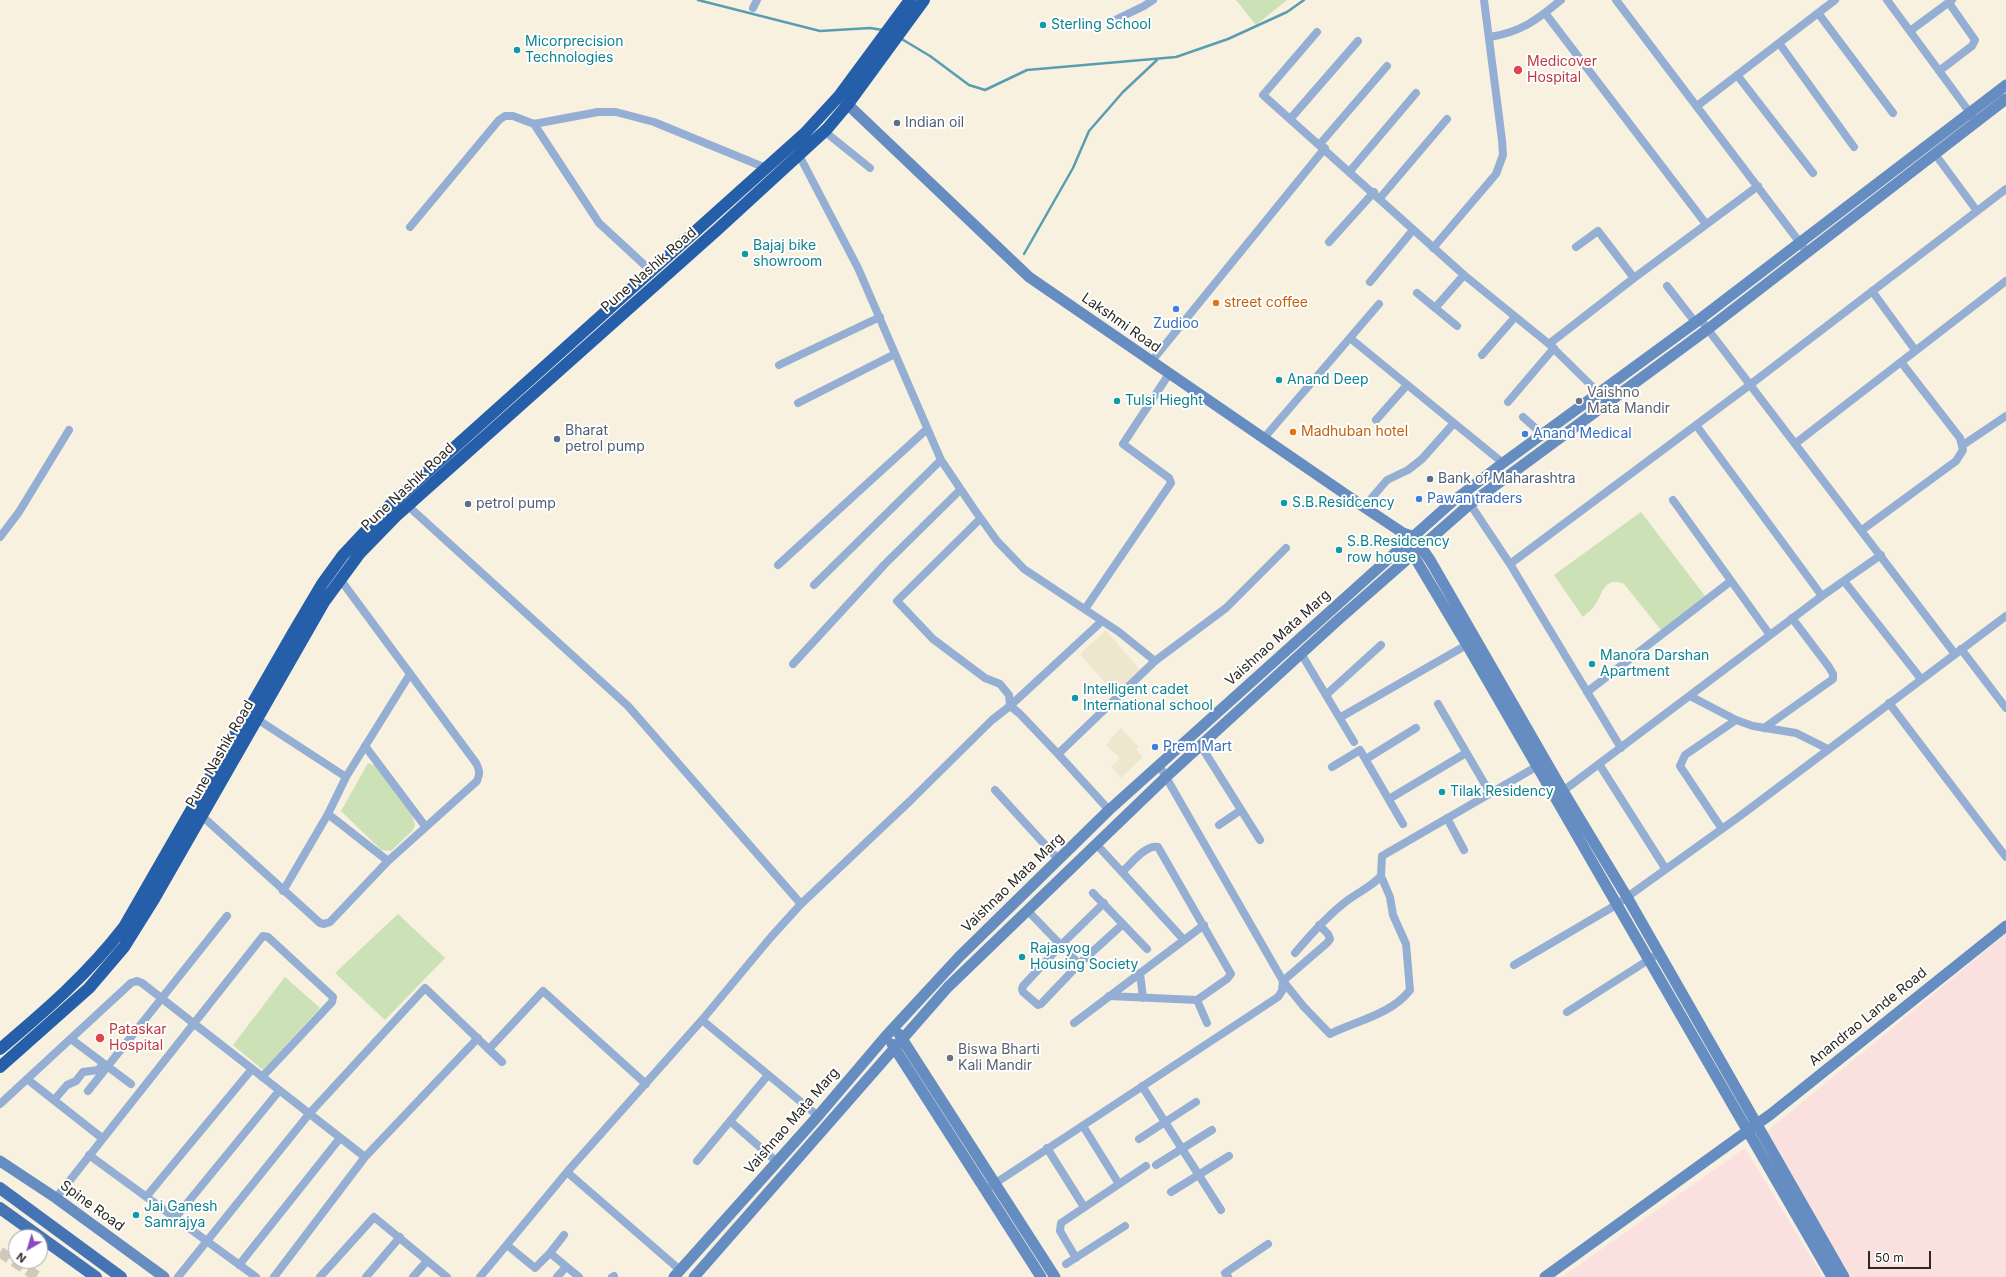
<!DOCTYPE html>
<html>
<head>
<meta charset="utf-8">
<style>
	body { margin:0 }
	#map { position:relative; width:2006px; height:1277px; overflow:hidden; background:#f8f1e0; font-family:Inter,sans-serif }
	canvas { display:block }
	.north { position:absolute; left:8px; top:1229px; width:40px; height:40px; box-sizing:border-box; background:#fff; border:1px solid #aba9a7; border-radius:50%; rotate:218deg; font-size:11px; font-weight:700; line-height:16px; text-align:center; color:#2c2923 }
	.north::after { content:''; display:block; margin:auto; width:14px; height:18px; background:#8b49bd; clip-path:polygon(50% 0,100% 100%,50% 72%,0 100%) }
	.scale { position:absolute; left:1868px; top:1251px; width:63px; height:18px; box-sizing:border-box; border:2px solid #2c2923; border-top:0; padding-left:5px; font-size:12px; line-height:14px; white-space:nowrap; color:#2c2923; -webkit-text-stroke:3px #fff; paint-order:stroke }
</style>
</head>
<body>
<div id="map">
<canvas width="2006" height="1277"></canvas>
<div class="north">N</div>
<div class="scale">50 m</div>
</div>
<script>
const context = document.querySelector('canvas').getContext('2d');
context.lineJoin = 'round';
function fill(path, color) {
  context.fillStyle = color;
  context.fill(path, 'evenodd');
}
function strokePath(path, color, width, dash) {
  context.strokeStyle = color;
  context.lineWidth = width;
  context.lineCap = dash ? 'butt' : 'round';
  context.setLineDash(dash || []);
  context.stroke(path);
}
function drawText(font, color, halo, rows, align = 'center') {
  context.font = font + ' Inter,sans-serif';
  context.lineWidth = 4;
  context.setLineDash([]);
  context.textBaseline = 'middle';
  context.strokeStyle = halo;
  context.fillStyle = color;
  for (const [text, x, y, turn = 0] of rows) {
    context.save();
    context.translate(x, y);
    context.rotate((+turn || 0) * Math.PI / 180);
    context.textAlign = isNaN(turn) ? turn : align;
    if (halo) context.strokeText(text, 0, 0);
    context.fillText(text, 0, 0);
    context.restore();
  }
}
const industrial = new Path2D(`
	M2006,934V1277H1851L1765,1133Z
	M1745,1148L1823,1277H1562Z`);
const built = new Path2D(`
	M1106,630L1140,670L1115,694L1080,654Z
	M1121,728L1139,747L1136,749L1143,757L1121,778L1111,767L1120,758L1106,745L1111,740L1110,739Z`);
const green = new Path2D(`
	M1236,0H1287L1256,25Z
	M1641,512L1705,596L1661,630L1624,584C1604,575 1603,594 1595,605C1592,610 1587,613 1583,617L1554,575Z
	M368,763L376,766L412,815L415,825L413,830L391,851L381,850L341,811Z
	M398,914L445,958L385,1020L335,973Z
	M285,977L320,1008L263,1070L233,1045Z`);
const stream = new Path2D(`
	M698,0L820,31L870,28L883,30
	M900,38L930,56L969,85L985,90L1027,70L1176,57L1228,39L1287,12L1304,0
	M1024,254L1073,168L1089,131L1123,92L1157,60`);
const secondaryTunnel = new Path2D(`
	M0,1252L38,1277`);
const street = new Path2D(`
	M1616,0L1807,252
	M1887,0L1973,117
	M753,8L757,0
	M1545,13L1706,224
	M1818,13L1893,113
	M1113,21L1144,6L1153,0
	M1910,31L1952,0
	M1317,32L1263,95L1464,275L1549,344L1609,403
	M1490,37C1521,32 1537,20 1561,0
	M1779,43L1854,147
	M1939,71L1972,46L1975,40L1949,3
	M1737,75L1813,173
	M1697,106L1835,0
	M1291,118L1358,41
	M534,124L599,223L651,271
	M824,131L870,168
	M1320,144L1387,66
	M1935,154L1977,211
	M799,155L858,268L941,460L974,509L997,541L1024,569L1119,632L1155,661
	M1350,171L1416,93
	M1380,198L1447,119
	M410,227L499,120L505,116H513L534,124L598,112H616L654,122L766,168
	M1329,242L1374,192
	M1576,247L1598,231L1634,278
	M1433,248L1496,174L1503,155L1502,140L1484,0
	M1370,282L1413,230
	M1667,286L1695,322
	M1872,291L1915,350
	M1417,293L1457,326
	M1435,308L1464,275
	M1700,319L1955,654
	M1350,338L1503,463
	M1549,344L1634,278L1758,186
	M1482,355L1515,317
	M1151,362L1325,148
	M779,365L880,317
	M1508,402L1554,348
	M798,403L895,354
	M1523,417L1542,434
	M1376,420L1407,385
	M1696,425L1822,596
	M1264,438L1379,304
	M1796,443L2006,281
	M1963,445L2006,416
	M1673,500L1770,635
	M1470,504L1510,564L1621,748
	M407,505L628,706L801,904
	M1364,507L1387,480L1408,470L1422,459L1454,423
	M980,519L897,601L933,639L985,678L1000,684L1009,695L1010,706
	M1862,530L1956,461L1963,450L1960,438L1901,362
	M0,537L19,512L69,430
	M1510,564L1751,384L2006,189
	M778,565L927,429
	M1844,581L1921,679
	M814,585L941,460
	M1085,609L1171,483L1169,478L1123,444L1169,374
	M1961,649L2006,708
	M1302,655L1354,742
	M793,664L885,564L960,490
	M1587,692L1731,581
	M1327,694L1381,645
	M1690,696L1736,720L1753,726L1796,733L1828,749
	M1889,703L2006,857
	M1438,704L1490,793
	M1010,706L1102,621
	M1341,717L1470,643
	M257,719L346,777
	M1764,728L1833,679V674L1829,667L1792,618
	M365,746L425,826
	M1201,746L1260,840
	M1366,759L1416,728
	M1599,764L1665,868
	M1332,767L1360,750L1403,824
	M995,790L1058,859
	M1559,794L1822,596L1881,555
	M1389,799L1466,753
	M1109,810L1058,754L1155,661L1226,608L1286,548
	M328,814L388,861
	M202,816L320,923L324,924L330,922L388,861L477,781C480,774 480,771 476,763L340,579
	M1447,818L1464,850
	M1219,825L1241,810
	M1722,829L1680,766L1685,755L1736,720
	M1097,845L1122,872C1131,864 1146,844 1158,847L1231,974L1227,979L1197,1000L1109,996
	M1122,872L1184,940
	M283,891L328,814L346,777L410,674
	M1093,893L1147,949
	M1104,903L1061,945L1023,986L1022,989L1023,992L1038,1005L1041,1004L1079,964L1123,924
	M1027,910L1079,964
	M1319,925L1328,934L1330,939L1327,943L1283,981L1304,1007L1330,1034C1356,1021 1392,1014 1410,990L1406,944L1393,915L1390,897L1381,876
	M1295,953C1311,934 1328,915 1348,900C1360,891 1371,887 1381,876L1382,856L1541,764
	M1514,965L1616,905L1740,816L2006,616
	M1140,973L1143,998
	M1197,1000L1207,1023
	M1567,1012L1653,957
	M702,1020L818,1116
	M1074,1023L1204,925
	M71,1039L131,1084
	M489,1049L543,991L646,1084
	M27,1079L102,1138
	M1142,1086L1221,1210
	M88,1091L227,916
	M54,1100L67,1085L76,1081L83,1072L98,1070L103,1064
	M0,1104L131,983L137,981L142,983L365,1157L274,1277
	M730,1121L777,1162
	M1083,1126L1119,1184
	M1139,1139L1196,1102
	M1047,1148L1084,1207
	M89,1155L256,1277
	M365,1157L478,1038
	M697,1161L768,1075
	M1156,1165L1212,1130
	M567,1172L680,1270
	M985,1190L1278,997L1282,991L1283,981L1159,765
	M1171,1192L1229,1156
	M146,1197L252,1069
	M56,1198L263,936L268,937L333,997L332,1002L262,1077
	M175,1218L279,1091
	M507,1245L535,1268L550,1253L579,1277
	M550,1253L564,1235
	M1076,1258L1060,1231L1061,1223L1146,1166
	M1066,1264L1125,1226
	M239,1265L340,1138
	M178,1277L309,1114L425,988L502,1062
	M320,1277L374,1217L447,1277
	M366,1277L400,1237
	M413,1277L427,1261
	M480,1277L567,1172L702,1020L771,937L801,904L910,801L992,720L1010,706L1019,713L1058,754
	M557,1277L566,1267
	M612,1277L614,1276
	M1228,1277L1225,1273L1268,1244`);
const secondary = new Path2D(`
	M842,99L1029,277L1364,507L1403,533L1414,537L1430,560L1563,791L1627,897L1844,1277
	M1409,548L1467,645L1832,1277
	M899,1034L1055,1277
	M892,1044L1041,1277
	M0,1161L56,1198L164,1277
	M674,1277L818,1116L886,1036L959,957L1109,810L1406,543L1452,502L1503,463L1700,319L2006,85
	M694,1277L948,987L1166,777L1338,620L1470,504L1708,329L2006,99
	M1545,1277L1771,1114L2006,926`);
const primary = new Path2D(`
	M0,1188L121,1277
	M0,1208L96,1277`);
const highway = new Path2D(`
	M0,1049C45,1011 88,974 124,927L293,633L322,584L343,555L389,506L805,133L839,96L910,0
	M0,1067L89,988L124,947L154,899L324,602L360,553L396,516L717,230L827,129L848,104L924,0`);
const markers = [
	[1043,25,4,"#0f9aa8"],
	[517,50,4,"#0f9aa8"],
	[1518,70,5,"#e0444e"],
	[897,123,4,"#5c6f8a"],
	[745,254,4,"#0f9aa8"],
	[1216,303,4,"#e8710a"],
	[1176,309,4,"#3f7fe0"],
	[1279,380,4,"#0f9aa8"],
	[1117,401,4,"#0f9aa8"],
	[1579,401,4,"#6b7280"],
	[1293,432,4,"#e8710a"],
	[1525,434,4,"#3f7fe0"],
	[557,439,4,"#5c6f8a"],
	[1430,479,4,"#5c6f8a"],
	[1419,499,4,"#3f7fe0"],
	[1284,503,4,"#0f9aa8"],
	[468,504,4,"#5c6f8a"],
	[1339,550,4,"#0f9aa8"],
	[1592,664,4,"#0f9aa8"],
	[1075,698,4,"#0f9aa8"],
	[1155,747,4,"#3f7fe0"],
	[1442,792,4,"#0f9aa8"],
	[1022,957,4,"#0f9aa8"],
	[100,1038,5,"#e0444e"],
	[950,1058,4,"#6b7280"],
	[136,1215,4,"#0f9aa8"]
];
const cultureNames = [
	["Sterling School",1051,25],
	["Micorprecision",525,42],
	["Technologies",525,58],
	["Bajaj bike",753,246],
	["showroom",753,262],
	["Anand Deep",1287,380],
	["Tulsi Hieght",1125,401],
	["S.B.Residcency",1292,503],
	["S.B.Residcency",1347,542],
	["row house",1347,558],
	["Manora Darshan",1600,656],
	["Apartment",1600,672],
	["Intelligent cadet",1083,690],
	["International school",1083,706],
	["Tilak Residency",1450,792],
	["Rajasyog",1030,949],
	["Housing Society",1030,965],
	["Jai Ganesh",144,1207],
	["Samrajya",144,1223]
];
const healthNames = [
	["Medicover",1527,62],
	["Hospital",1527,78],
	["Pataskar",109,1030],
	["Hospital",109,1046]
];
const serviceNames = [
	["Indian oil",905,123],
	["Bharat",565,431],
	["petrol pump",565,447],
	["Bank of Maharashtra",1438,479],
	["petrol pump",476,504]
];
const streetNames = [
	["Pune Nashik Road",649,270,-41],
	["Lakshmi Road",1121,323,35],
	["Pune Nashik Road",408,487,-43],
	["Vaishnao Mata Marg",1278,638,-42],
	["Pune Nashik Road",220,754,-60],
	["Vaishnao Mata Marg",1013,883,-44],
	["Anandrao Lande Road",1868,1017,-39],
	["Vaishnao Mata Marg",792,1121,-49],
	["Spine Road",92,1206,36]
];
const foodNames = [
	["street coffee",1224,303],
	["Madhuban hotel",1301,432]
];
const shopNames = [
	["Zudioo",1176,324,"center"],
	["Anand Medical",1533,434],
	["Pawan traders",1427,499],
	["Prem Mart",1163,747]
];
const worshipNames = [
	["Vaishno",1587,393],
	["Mata Mandir",1587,409],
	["Biswa Bharti",958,1050],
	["Kali Mandir",958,1066]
];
fill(industrial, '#fbe0e0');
fill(built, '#efe6ce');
fill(green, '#cce1b5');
strokePath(stream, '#5a9db2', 2.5);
strokePath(secondaryTunnel, '#cfc9ba', 11, [11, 5.5]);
strokePath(street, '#94afd3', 8);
strokePath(secondary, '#668dc2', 11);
strokePath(primary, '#4574b5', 12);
strokePath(highway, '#255ea9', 12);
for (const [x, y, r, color] of markers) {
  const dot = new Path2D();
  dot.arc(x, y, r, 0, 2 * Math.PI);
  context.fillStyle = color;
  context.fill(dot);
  strokePath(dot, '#fff', 1.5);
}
drawText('14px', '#0d838f', '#fff', cultureNames, 'left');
drawText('14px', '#be3a42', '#fff', healthNames, 'left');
drawText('14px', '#4e5e75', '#fff', serviceNames, 'left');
drawText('14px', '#2c2923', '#fff', streetNames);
drawText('14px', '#c56008', '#fff', foodNames, 'left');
drawText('14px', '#366cbe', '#fff', shopNames, 'left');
drawText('14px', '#5b616d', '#fff', worshipNames, 'left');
</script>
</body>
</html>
